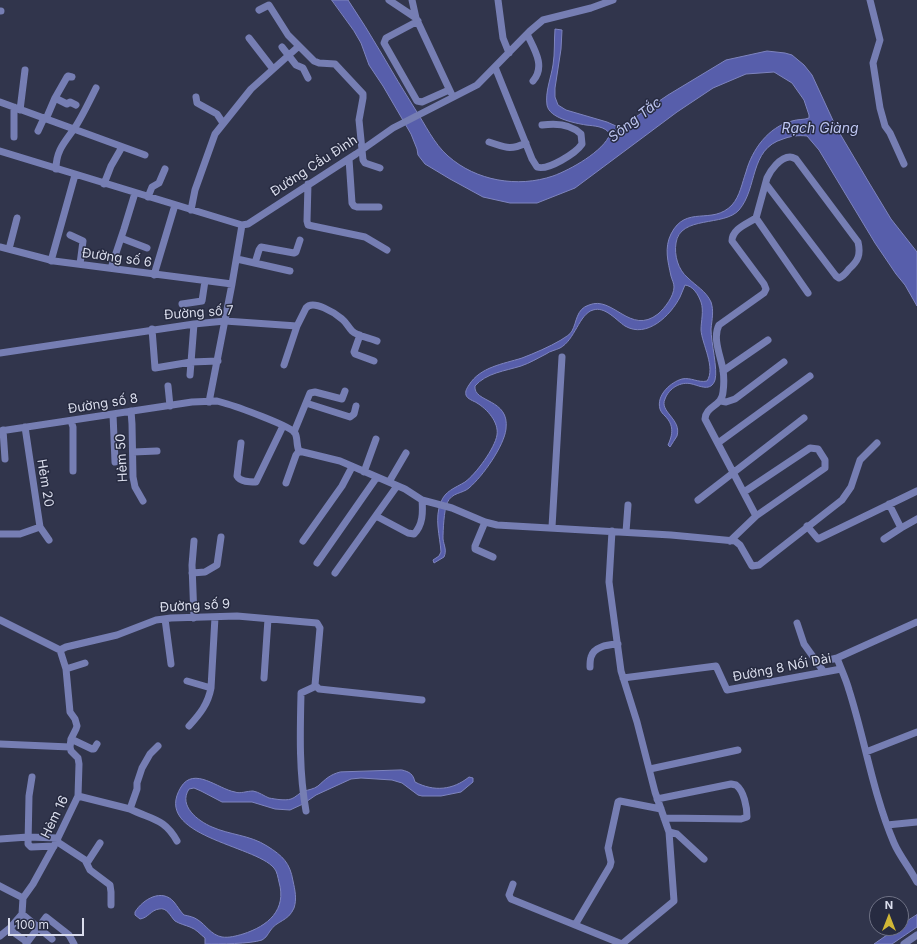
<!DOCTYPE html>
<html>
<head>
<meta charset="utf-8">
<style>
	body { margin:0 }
	#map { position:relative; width:917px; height:944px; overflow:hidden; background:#31354c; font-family:Inter,sans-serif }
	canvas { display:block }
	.north { position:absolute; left:869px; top:896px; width:40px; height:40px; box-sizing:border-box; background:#272b41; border:1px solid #6f7285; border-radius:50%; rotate:0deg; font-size:11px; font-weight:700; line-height:16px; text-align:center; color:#daddec }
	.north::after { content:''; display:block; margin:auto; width:14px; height:18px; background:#d1b736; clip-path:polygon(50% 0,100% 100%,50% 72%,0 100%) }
	.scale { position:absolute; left:8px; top:918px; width:76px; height:18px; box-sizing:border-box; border:2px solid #daddec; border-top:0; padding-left:5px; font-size:12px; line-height:14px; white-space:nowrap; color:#daddec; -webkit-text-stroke:3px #272b41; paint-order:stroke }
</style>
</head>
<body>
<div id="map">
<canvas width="917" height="944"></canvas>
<div class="north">N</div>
<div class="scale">100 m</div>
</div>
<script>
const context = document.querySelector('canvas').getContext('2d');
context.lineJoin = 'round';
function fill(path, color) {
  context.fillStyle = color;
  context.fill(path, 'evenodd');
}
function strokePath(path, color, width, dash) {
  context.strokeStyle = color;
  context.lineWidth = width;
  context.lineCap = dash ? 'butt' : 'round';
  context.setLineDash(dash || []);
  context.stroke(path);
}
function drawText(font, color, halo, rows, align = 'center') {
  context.font = font + ' Inter,sans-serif';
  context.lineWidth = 3;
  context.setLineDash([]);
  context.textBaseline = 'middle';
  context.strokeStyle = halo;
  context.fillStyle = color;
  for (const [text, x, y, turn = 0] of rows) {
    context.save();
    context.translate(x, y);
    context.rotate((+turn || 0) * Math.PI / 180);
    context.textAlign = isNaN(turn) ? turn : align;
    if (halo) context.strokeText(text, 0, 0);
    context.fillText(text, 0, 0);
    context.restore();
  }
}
const water = new Path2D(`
	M332,0H348C372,35 392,73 415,109C425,124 434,144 448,156C476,181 518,188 553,176C570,170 604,151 610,134C605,126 594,126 586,125C574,123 549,118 547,105C545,92 551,78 553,65C555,53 554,41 555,29L562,30L561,49L555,88V97L558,105L566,110L607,122L616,126L621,127L668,95L726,60L767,51L785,53L792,55L804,65L812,75L836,127L868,181L891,219L917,252V306L905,285L896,274L875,243L819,150L807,136C798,135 791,136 783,139C749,149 758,188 739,210C724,227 680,215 676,243C674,255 678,270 688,278C696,286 706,291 711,302C714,311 712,319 711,329C711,343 718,369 715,380C711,392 700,386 692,384C681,381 669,388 665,399C659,412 682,419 677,436C675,440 672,443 670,447L668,445C673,434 674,425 665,416C663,414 661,412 660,409C656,395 671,382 682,379C691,377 698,383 707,381C716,368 702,344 701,330C701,321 704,311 701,302C698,294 693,286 685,285C683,289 682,293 680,297C671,315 647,339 625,326C616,320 605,306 593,310C579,314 575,340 560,348C556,350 550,351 546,354C538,358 530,363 521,366C505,371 486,373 475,386C473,403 510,398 506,429C504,446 483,476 469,488C462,494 452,492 447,503C444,511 443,530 443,539C444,546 447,550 444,557L434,563L433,560L439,556L441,552C440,536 434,518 441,502C445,491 455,488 465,482C476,474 495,448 497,435C499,422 487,409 477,403C474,401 467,399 466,395C465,391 467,388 469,385C480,367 503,364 522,358C535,353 549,347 561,340C565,337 570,335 572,331C577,322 576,309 589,305C613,295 630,336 658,314C665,308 674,296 674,287C674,283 672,280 671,276C668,262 664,248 671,234C686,204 712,226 732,205C740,196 742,183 746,172C752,150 768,127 792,121C798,119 804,120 809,118V115L804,100L792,83L774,72L746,74L713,88L677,112L575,188L537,203H510L483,197L450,179L425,164L418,155L417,149L411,134L383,86L369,65L361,43L354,31Z
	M402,770C410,772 413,774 415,782C434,792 453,790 469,777L473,778V782L461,792L441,796H422L418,795L402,783L392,780L361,778L351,779L316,795L303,804L290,810L275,809L252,802H222L201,791L194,788L189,789C178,806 198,821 212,827C230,835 250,835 267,846C283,856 290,863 293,881C295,890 297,899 294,908C288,922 277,920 270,931C268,934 266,938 262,940C250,944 220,944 205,944V938C200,934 196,929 190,927C185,925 180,924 175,921C170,916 167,907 159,909C151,910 148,918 140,919L135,915V912C143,899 162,888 174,902C178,907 180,911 184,915C189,916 194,917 198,920C206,925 211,935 222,937C229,938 236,936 243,934C268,926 287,910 279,882C278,878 277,871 274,868C255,845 151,836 181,787C194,766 218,789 235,792C240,794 247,791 253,791C259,792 264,796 269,798C275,799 285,801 291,799C295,798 299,793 304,791C308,790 314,789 318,786C326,779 329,775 340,772Z
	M917,915V927L892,944H874L897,928H901V925Z`);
const minor = new Path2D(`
	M389,0L416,18L451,93
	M412,0L416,18
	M498,0L503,38L509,53
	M870,0L880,40L873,63L880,108L885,126L890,133L904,164
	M259,10L269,5L288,35L314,61L319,63L335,64L363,94V98L359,120L363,160L365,163L380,168
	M0,11H1
	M418,21L386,38L384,43L417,101L422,102L449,90
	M527,34C534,49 546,66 533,81
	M249,38L273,69
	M282,47L296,65L303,68L308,78
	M495,67L532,159L537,167C548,171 576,153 582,144L581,134C571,124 556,123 542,125
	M196,97L197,103L217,114L223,123
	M55,98L67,104L70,102L76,105
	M0,102L145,155
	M14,107V137
	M20,110L25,70
	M46,119L55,98L67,77L68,76L72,77
	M38,131L44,118
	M489,142C505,147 509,151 526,143
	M0,151L242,225L248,224L356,154L393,128L477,85L530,31L543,20L591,8L613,0
	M349,159L352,203L354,206L357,207H379
	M56,169C56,151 64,143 74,129C82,117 89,102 96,88
	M104,184L111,166L122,147
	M308,184L307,221L308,225L365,237L387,250
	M148,197L152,187L159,183L165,169
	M191,210L195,190L215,134L251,89L299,46
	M756,218L808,293
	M70,235L83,241L80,264
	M121,238L147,248
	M0,247L54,261L232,284
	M9,249L17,218
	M237,259L290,271
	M51,261L75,175
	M255,263L259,250L261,247L294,253L296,252L300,240
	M111,268L124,229L135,193
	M154,275L175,205
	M182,304L202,301L205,281
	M152,329L155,368L191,362L218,361
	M360,335L354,352L355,354L374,361
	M0,353L194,324L225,321L297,326L306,308C313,299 335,313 342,319C346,322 348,327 352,331C357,336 370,338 377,341
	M284,365L297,326
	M723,371L768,340
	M190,375L194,324
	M168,386L170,406
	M721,401L726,402L735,399L784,362
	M209,402L232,284L242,225
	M306,403L350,417L354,414L356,406
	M131,411L132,424L133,477L135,487L143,501
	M113,414L115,462
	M71,421L73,427V471
	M25,427L40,527L49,540
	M3,430L5,459
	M0,431L192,402L217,401L224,403C235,406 291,426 295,433C298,438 296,445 299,451L340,461L405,489L422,500L452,508L485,522L497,525L671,535L735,541L740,545L752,566L759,565L842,500L851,487L860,460L877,443
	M294,432L310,393L315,392L342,399L345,391
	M241,443L237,476C240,482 250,482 256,482L283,426
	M718,443L810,376
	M133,452L157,451
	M364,472L376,439
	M389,482L406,453
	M286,483L296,455L299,451
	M744,492L810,448L818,449L825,460V468L756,516
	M698,500L804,418
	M376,516L408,533L414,534C423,525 423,512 422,500
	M485,522L475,546V549L493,557
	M807,526L818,539L917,491
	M552,527L562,357
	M901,528L917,519
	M626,532L628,505
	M0,534H20L40,527
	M884,539L901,528L889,504
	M194,541L192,565L194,618
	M303,541L342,486L352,467
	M730,541L756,516L705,419C706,405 722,407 723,392C724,385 724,377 723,370C721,357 712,338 719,325L764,293L766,289L764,284L732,241C732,229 747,224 756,218L767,178C770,171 780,157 790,157C792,157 794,158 796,159L858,242C861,255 858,261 849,269C846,273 844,276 839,278L836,276L766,184
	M317,563L377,477
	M192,573L205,572L217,565L221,537
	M335,573L397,486
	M165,619L171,664
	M0,620L60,650
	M917,622L837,658C841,669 846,679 849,690C865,740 873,794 894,843C900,857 910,868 917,882
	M797,623L804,644L824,672
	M60,650L66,647L117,635L156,620L171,618L237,616L317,623L320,628L315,685L314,687L301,693V694C300,734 299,772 306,811
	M817,663L837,658
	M590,667C590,664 590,660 591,657C594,646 608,645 618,644
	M66,669L85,663
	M264,678L268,619
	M623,678L716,666L727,690L841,669
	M187,681L211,688
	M315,685L319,689L422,700
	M189,726C200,714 208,704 211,688L215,617
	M71,739L92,749H94L97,744
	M0,744L70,747
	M866,752L917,732
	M650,769L738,750
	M32,777L29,796L28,844L31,847L54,846
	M78,796L130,809L137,789V783L142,768L150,754L158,746
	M657,799L731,784L736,785C744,791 747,807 747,817L741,819L664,818
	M130,809C152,820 164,818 177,841
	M887,825L917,822
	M669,832L677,834L704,859
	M0,839L28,837L58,838
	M56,841L85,860L90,870L110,885L111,892V905
	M87,863L100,843
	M513,884L509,895L511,899L622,944L674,901L669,832L655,792L637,722L621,671L609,582L612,531
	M0,886L23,898
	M22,914L52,939
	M575,925L610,866L611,862L608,848L618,802L620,801L661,809
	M10,928L13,932L27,942
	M0,936L10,928L22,914L23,898L33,884L55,844L78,796L79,764L78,758L71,751L70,747L71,739L76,729L77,726L75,719L70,712L66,669L60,650
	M26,944L46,917L69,935L74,944
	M904,944L917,935`);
const streetNames = [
	["Đường Cầu Đình",314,166,-33],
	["Đường số 6",117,258,8],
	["Đường số 7",199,313,-4],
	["Đường số 8",103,404,-9],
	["Hẻm 50",122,458,-93],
	["Hẻm 20",45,483,81],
	["Đường số 9",195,606,-3],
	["Đường 8 Nối Dài",782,668,-11],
	["Hẻm 16",55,817,-64]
];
const waterNames = [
	["Sông Tắc",635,120,-38],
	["Rạch Giàng",820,129]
];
fill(water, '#575eab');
strokePath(water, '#7e84be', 1);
strokePath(minor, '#767eb3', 7);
drawText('13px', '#daddec', '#272b41', streetNames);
drawText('italic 14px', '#bec6f1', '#272b41', waterNames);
</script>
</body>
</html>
